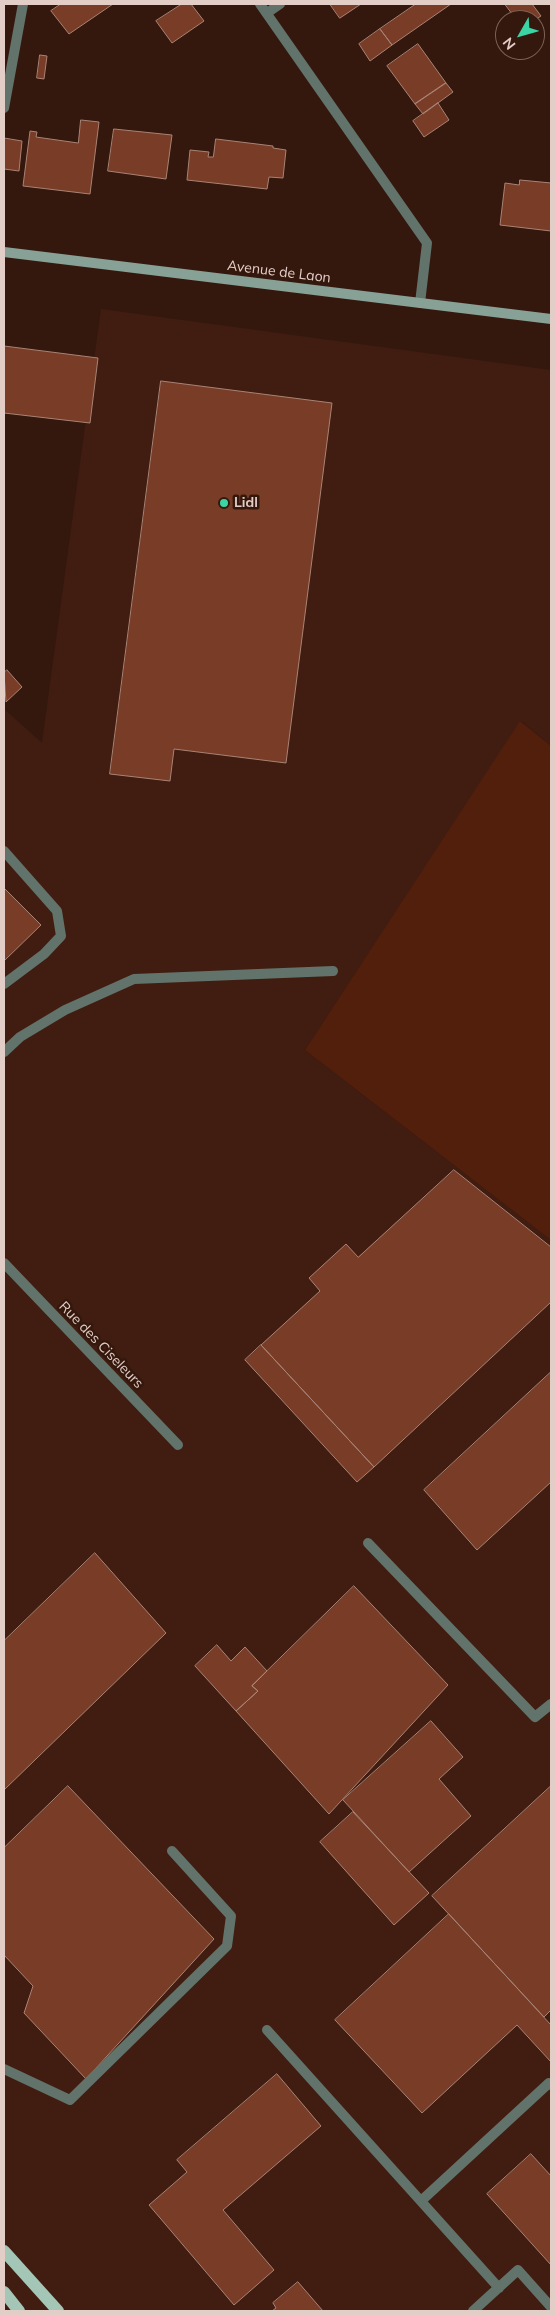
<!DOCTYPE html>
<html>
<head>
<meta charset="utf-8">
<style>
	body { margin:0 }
	#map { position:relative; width:555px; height:2315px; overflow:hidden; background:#35180d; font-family:Mulish,sans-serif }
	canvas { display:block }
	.frame { position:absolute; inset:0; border:5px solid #e3cec7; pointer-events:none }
	.north { position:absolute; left:495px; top:10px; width:50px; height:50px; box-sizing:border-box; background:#35180d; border:1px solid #7b6157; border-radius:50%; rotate:232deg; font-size:14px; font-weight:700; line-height:20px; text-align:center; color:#e3cec7 }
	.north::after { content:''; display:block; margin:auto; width:18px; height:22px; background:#3ad4a5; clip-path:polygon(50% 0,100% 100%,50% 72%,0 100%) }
</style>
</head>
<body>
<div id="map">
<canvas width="555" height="2315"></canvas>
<div class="frame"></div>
<div class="north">N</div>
</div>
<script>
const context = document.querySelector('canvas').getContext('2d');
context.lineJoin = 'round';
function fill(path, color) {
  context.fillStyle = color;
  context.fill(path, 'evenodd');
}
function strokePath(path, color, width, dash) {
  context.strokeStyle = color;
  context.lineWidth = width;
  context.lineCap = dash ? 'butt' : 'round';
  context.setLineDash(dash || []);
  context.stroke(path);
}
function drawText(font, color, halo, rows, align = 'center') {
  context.font = font + ' Mulish,sans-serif';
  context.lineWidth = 5;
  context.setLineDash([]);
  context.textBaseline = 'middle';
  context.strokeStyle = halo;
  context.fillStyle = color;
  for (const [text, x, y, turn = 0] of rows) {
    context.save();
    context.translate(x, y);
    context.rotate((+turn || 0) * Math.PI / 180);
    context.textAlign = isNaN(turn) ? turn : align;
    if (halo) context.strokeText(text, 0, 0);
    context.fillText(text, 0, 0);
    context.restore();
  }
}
const built = new Path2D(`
	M101,309L551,370V746L521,721L305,1050L551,1240V2311H4V709L42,743Z`);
const green = new Path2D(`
	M520,721L551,746V1240L305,1050Z`);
const building = new Path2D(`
	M61,4H113L69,34L51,11Z
	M182,4H191L204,21L172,43L156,21Z
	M330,4H361L340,18Z
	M416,4H451L392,45L380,29Z
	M505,4H532L541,16L535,20H517Z
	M380,29L392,45L370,61L359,44Z
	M418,44L446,83L415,104L387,66Z
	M40,55L47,56L44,79L37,78Z
	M446,83L453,92L423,114L415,104Z
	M438,103L449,120L424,137L413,121Z
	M81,120L99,122L90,194L23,186L30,131L37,132L36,137L78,143Z
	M114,129L172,135L166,179L108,171Z
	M4,138L22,141L19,171L4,169Z
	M216,139L273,146V148L286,150L283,178L269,177L267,189L187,180L190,150L209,152L208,157H213Z
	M520,180L551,183V231L500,225L505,183L519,185Z
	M4,346L98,358L90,423L4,413Z
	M161,381L332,403L286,763L174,749L170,781L110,774Z
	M7,670L22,687L6,702L4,673Z
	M4,888L41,925L4,961Z
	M454,1170L551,1247V1302L374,1467L261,1345L320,1291L309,1278L346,1244L358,1257Z
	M261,1345L374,1467L357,1482L245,1360Z
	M551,1372V1482L477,1550L424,1490Z
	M95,1553L166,1633L4,1790V1641Z
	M354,1586L448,1685L329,1814L236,1711L258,1691L252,1686Z
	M217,1645L231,1661L245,1647L267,1671L252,1686L258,1691L236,1711L195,1666Z
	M431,1721L463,1757L439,1779L471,1816L409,1872L343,1800Z
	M68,1786L214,1939L86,2079L24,2013L33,1986L4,1955V1848Z
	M551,1786V2010L544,2017L432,1896Z
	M353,1812L429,1893L394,1925L320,1842Z
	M449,1914L551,2025V2062L517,2025L422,2113L335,2020Z
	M277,2074L321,2126L223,2210L274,2270L234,2305L149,2205L187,2172L177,2160Z
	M531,2154L551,2176V2265L487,2194Z
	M298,2282L323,2311H272L276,2308L273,2303Z`);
const lane = new Path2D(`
	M267,13L280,4
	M4,851L57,911L61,936L44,954L4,984
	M4,1052L20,1037L65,1010L134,979L333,971
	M368,1543L535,1717L551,1704
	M267,2030L499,2288
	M4,2069L70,2100L227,1946L231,1916L172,1851
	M421,2201L549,2083L551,2085
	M473,2311L518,2270L551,2307`);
const street = new Path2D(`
	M260,4L427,243L420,303
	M4,108L23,4
	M4,1263L178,1445`);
const secondary = new Path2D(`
	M4,252L551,319`);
const primary = new Path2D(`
	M4,2251L58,2311
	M4,2292L19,2311`);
const markers = [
	[224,503,5,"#3ad4a5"]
];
const streetNames = [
	["Avenue de Laon",279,272,7],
	["Rue des Ciseleurs",101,1345,46]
];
const poiNames = [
	["Lidl",234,503]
];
fill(built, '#401d10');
fill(green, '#511f0b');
fill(building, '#793c26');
strokePath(building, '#a88376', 1);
strokePath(lane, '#62736b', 10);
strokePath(street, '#62736b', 10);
strokePath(secondary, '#87a196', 10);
strokePath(primary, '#a3c6b7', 12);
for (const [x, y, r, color] of markers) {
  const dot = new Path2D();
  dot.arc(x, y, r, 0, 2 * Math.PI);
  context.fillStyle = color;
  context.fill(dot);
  strokePath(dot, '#35180d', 2);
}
drawText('14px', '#e3cec7', '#35180d', streetNames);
drawText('bold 14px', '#e3cec7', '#35180d', poiNames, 'left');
</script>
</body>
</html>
